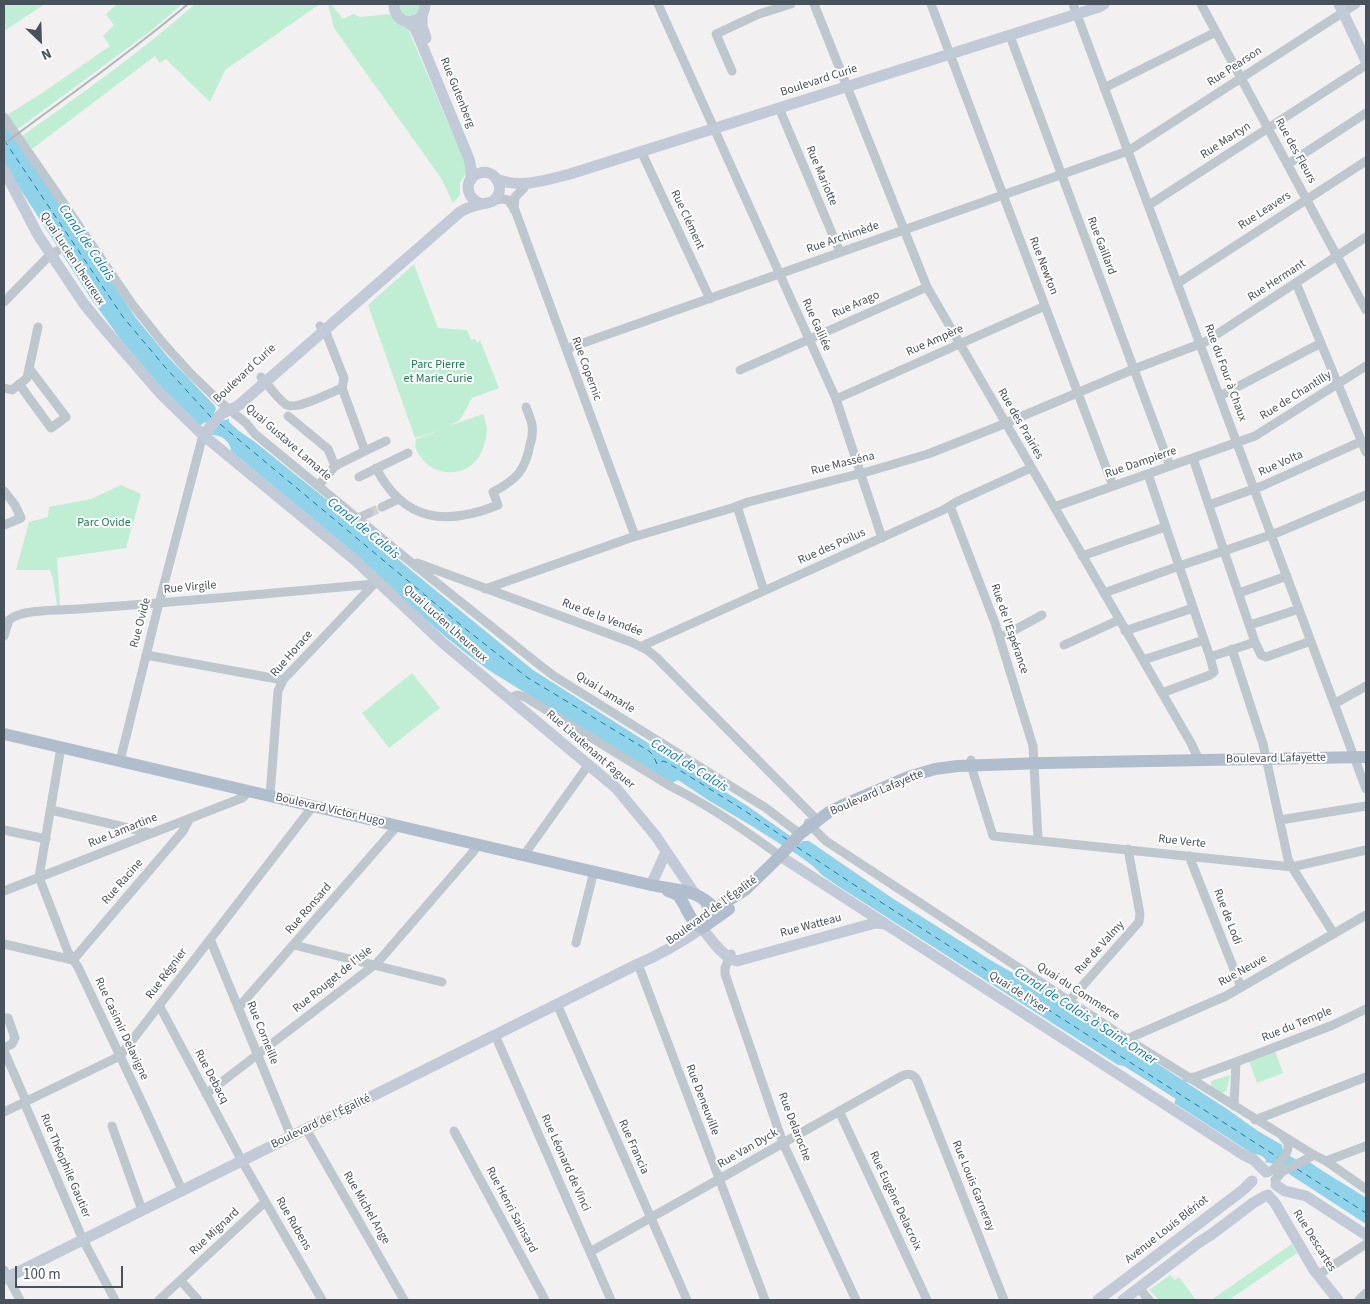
<!DOCTYPE html>
<html>
<head>
<meta charset="utf-8">
<style>
	body { margin:0 }
	#map { position:relative; width:1370px; height:1304px; overflow:hidden; background:#f2f0f0; font-family:"Source Sans 3",sans-serif }
	canvas { display:block }
	.frame { position:absolute; inset:0; border:5px solid #48525d; pointer-events:none }
	.north { position:absolute; left:15px; top:15px; width:50px; height:50px; -webkit-text-stroke:4px #fff; paint-order:stroke; rotate:156deg; font-size:14px; font-weight:700; line-height:20px; text-align:center; color:#48525d }
	.north::after { content:''; display:block; margin:auto; width:18px; height:22px; background:#48525d; clip-path:polygon(50% 0,100% 100%,50% 72%,0 100%) }
	.scale { position:absolute; left:15px; top:1266px; width:108px; height:22px; box-sizing:border-box; border:2px solid #48525d; border-top:0; padding-left:6px; font-size:15px; line-height:18px; white-space:nowrap; color:#48525d; -webkit-text-stroke:4px #fff; paint-order:stroke }
</style>
</head>
<body>
<div id="map">
<canvas width="1370" height="1304"></canvas>
<div class="frame"></div>
<div class="north">N</div>
<div class="scale">100 m</div>
</div>
<script>
const context = document.querySelector('canvas').getContext('2d');
context.lineJoin = 'round';
function fill(path, color) {
  context.fillStyle = color;
  context.fill(path, 'evenodd');
}
function strokePath(path, color, width, dash) {
  context.strokeStyle = color;
  context.lineWidth = width;
  context.lineCap = dash ? 'butt' : 'round';
  context.setLineDash(dash || []);
  context.stroke(path);
}
function drawText(font, color, halo, rows, align = 'center') {
  context.font = font + ' "Source Sans 3",sans-serif';
  context.lineWidth = 4;
  context.setLineDash([]);
  context.textBaseline = 'middle';
  context.strokeStyle = halo;
  context.fillStyle = color;
  for (const [text, x, y, turn = 0] of rows) {
    context.save();
    context.translate(x, y);
    context.rotate((+turn || 0) * Math.PI / 180);
    context.textAlign = isNaN(turn) ? turn : align;
    if (halo) context.strokeText(text, 0, 0);
    context.fillText(text, 0, 0);
    context.restore();
  }
}
const green = new Path2D(`
	M4,4H45L4,31Z
	M117,4H182L152,30L18,129L7,115L45,91L110,46L103,36L114,25L106,14Z
	M195,4H320L225,70L210,102L166,59L160,63L155,56L32,149L22,136C81,94 141,52 195,4Z
	M328,4H331L343,19L353,14L360,17L390,14L396,22L408,29L466,165V173L460,183V195L453,203L441,178L334,28Z
	M397,4H421V9L411,17L403,16Z
	M414,264L438,328L467,330L471,340L475,339L477,343L480,340L499,388L472,398L460,420L449,426L483,414C485,419 486,424 487,429C487,433 486,437 485,441C483,451 478,461 469,467C454,477 430,472 421,457C416,451 414,447 416,439L438,431L415,438L368,305Z
	M121,485L141,494L126,548L57,558L60,606H57L53,579L50,570H16L29,522L48,517L49,507L91,499Z
	M412,673L440,708L389,748L362,713Z
	M1275,1051L1283,1073L1257,1083L1249,1061Z
	M1230,1075L1227,1090L1222,1093L1211,1086V1081Z
	M1292,1244L1297,1253L1229,1300H1211Z
	M1170,1275L1175,1280L1179,1277L1196,1300H1159L1149,1290Z`);
const water = new Path2D(`
	M4,124L46,183L136,318L168,357L215,406L216,409L214,413L222,421L229,419V422L239,431L255,442L342,512L412,571L533,670L749,807L800,843L803,841H809L892,898L992,961L1055,997L1227,1109L1258,1131L1282,1145L1283,1152L1304,1164L1308,1161C1326,1174 1347,1185 1366,1198V1224L1289,1174L1290,1172L1275,1164L1265,1162L1266,1160C1263,1156 1259,1154 1253,1154L1174,1103L1176,1099L1124,1066L1118,1065L838,886L822,875L813,866L798,855L750,825L708,800L678,780L672,783L657,774L490,671L467,654L447,638L416,611L358,556L231,451C231,441 220,434 211,435L214,430L205,422L201,425L198,423L163,389L121,340L90,297L4,164Z`);
const ferry = new Path2D(`
	M4,140L123,317L165,367L211,417
	M220,424L468,631L528,678L649,751L653,755L657,764L663,761L668,763L742,809L788,840
	M797,847L862,890L1279,1158
	M1297,1169L1366,1213`);
const streetTunnel = new Path2D(`
	M369,513L382,507`);
const street = new Path2D(`
	M658,4L836,399L882,538
	M814,4L927,287L1191,743L1199,760
	M931,4L1113,486
	M1073,4L1366,789
	M1201,4L1366,310
	M1010,36L1170,466
	M732,71L716,34L759,14L791,4
	M1104,88L1216,32
	M779,108L840,252
	M4,117L56,192L132,304L163,343L191,374L219,401L246,423L255,434L407,559L537,663L554,676L766,808L800,834
	M641,151L710,299
	M1288,164L1366,113
	M495,200L503,199L508,200L515,210L635,536
	M1149,205L1366,65
	M514,210L515,197L524,188
	M1178,283L1366,161
	M1296,283L1366,452
	M4,302L46,259L57,251
	M320,326L325,330L344,378L342,388L365,451L335,466
	M566,349L1128,151L1356,4
	M740,370L927,287
	M261,377C267,383 280,402 287,405C297,410 332,392 342,388
	M19,384L51,428L66,417L29,368
	M4,388L12,390L27,378L38,327
	M1220,396L1321,343
	M836,399L1045,306
	M288,416L328,449L335,466L318,486
	M365,451L386,441
	M1193,458L1224,551L1279,532L1366,495
	M376,468C404,522 446,526 498,505L493,492C516,480 525,471 530,445C532,439 533,432 532,425C531,419 528,413 526,407
	M359,477L408,453
	M4,491L15,505L21,518L4,525
	M1209,505L1262,486L1362,441
	M737,506L764,591
	M950,506L995,623L1033,746L1038,840
	M382,507L399,499
	M1054,507L1255,436L1366,366
	M358,518L369,513
	M1224,551L1255,642L1210,657L1179,566Z
	M1082,556L1165,527
	M417,563L631,642L647,650L656,657L817,820
	M485,589L630,538L732,508L748,502L870,471L928,454L994,428L1134,369L1205,342L1366,237
	M1104,593L1179,566L1148,474
	M1239,593L1287,576
	M9,620C21,609 62,610 79,609C178,602 276,593 374,584
	M1250,625L1299,609
	M1125,631L1193,608
	M4,636L9,620
	M1000,638L1042,615
	M1255,642L1261,655L1266,657L1311,641
	M1064,645L1119,620
	M642,646L943,510L958,501L1031,468
	M1232,649L1263,744L1288,859L1292,867L1334,934
	M146,655L283,680
	M1143,660L1204,640
	M1162,693L1210,675L1214,672L1210,657
	M509,698L518,695L525,697L670,786C709,805 745,830 780,856
	M1334,704L1366,686
	M61,747L39,877L68,952L78,967L146,1111L182,1190
	M971,760L973,772L993,836L1292,867L1366,850
	M120,761L157,611L203,435
	M270,796L278,691L283,680L376,582
	M51,810L150,833
	M1280,820L1366,806
	M808,823L826,841L1127,1039L1314,1155L1326,1161L1366,1189
	M4,830L46,839
	M524,855L589,764
	M1189,856L1241,987
	M4,891L242,798L250,791
	M210,939L291,1136
	M576,943L594,871
	M4,944L73,960L183,831L190,818
	M294,945L442,982
	M731,954L725,968V974L783,1143L856,1300
	M638,964L765,1300
	M1069,1001L1139,922L1140,914L1128,849
	M557,1004L687,1300
	M159,1005L242,1161L322,1300
	M238,1008L398,825
	M4,1018H8L15,1038L12,1044L4,1048
	M495,1035L611,1300
	M1127,1039L1226,996L1366,915
	M4,1051L26,1101
	M1187,1078L1195,1077L1236,1062L1333,1025L1366,1009
	M206,1094L377,963L473,852L478,844
	M24,1102L83,1240L115,1300
	M1234,1106L1236,1062
	M839,1111L927,1300
	M4,1112L120,1056L313,806
	M1255,1120L1366,1077
	M112,1126L142,1210
	M306,1129L404,1300
	M454,1131L545,1300
	M1326,1161L1366,1146
	M1269,1172C1275,1169 1288,1155 1288,1147C1289,1143 1286,1140 1283,1137
	M1275,1180L1282,1172L1314,1155
	M590,1252L900,1077C907,1073 913,1073 917,1080L1004,1300
	M4,1270L20,1300
	M1318,1275L1366,1244
	M181,1281L198,1300
	M1139,1288L1149,1300
	M159,1300L265,1202
	M1359,1300L1366,1293`);
const secondary = new Path2D(`
	M394,4C394,28 425,27 425,4
	M1339,4L1366,61
	M422,16V26L426,38
	M407,22L414,27L418,35L469,159L471,168V180
	M4,170L38,235L84,304L107,332L160,393L203,435L356,561L443,643L616,788L655,835L693,891L705,902L708,909L707,924
	M497,179C520,189 547,180 570,174L1077,14L1099,7L1104,4
	M220,415L239,405L460,212C467,208 474,205 482,204C486,203 490,203 493,201C507,191 496,168 480,173C462,178 466,200 482,204
	M203,435L225,410
	M780,856L1242,1154L1254,1160L1266,1172
	M651,885L666,852
	M1276,1185L1285,1191L1306,1196L1366,1235
	M1268,1195L1275,1203L1314,1270L1338,1300
	M4,1279L638,964C662,954 680,943 702,928C710,938 724,959 737,961L875,923L885,924
	M1098,1300L1243,1190L1252,1181
	M1123,1300L1198,1243L1212,1234L1253,1203L1265,1196`);
const primary = new Path2D(`
	M4,734L651,885C674,890 699,889 715,909L745,890L780,856L800,834L829,812L841,806L908,777L935,769L958,766L1043,763L1366,757
	M668,891L678,895L680,898C687,908 690,922 702,928L729,909`);
const rail = new Path2D(`
	M4,144C65,98 129,54 188,4`);
const streetNames = [
	["Rue Pearson",1235,67,-33],
	["Boulevard Curie",819,81,-18],
	["Rue Gutenberg",457,93,68],
	["Rue Martyn",1226,141,-33],
	["Rue des Fleurs",1295,151,61],
	["Rue Mariotte",821,176,67],
	["Rue Leavers",1265,211,-33],
	["Rue Clément",687,220,65],
	["Rue Archimède",843,238,-19],
	["Rue Gaillard",1101,246,69],
	["Quai Lucien Lheureux",72,259,57],
	["Rue Newton",1043,266,69],
	["Rue Hermant",1277,281,-33],
	["Rue Arago",856,305,-24],
	["Rue Galilée",816,325,66],
	["Rue Ampère",935,341,-24],
	["Rue Copernic",586,369,70],
	["Rue du Four à Chaux",1225,373,70],
	["Boulevard Curie",245,374,-43],
	["Rue de Chantilly",1296,396,-32],
	["Rue des Prairies",1020,424,60],
	["Quai Gustave Lamarle",288,443,41],
	["Rue Dampierre",1141,463,-19],
	["Rue Masséna",843,464,-14],
	["Rue Volta",1281,464,-24],
	["Rue des Poilus",832,547,-24],
	["Rue Virgile",190,588,-5],
	["Rue de la Vendée",602,618,21],
	["Rue Ovide",141,623,-75],
	["Quai Lucien Lheureux",445,624,42],
	["Rue de l'Espérance",1009,629,71],
	["Rue Horace",292,654,-49],
	["Quai Lamarle",605,693,32],
	["Rue Lieutenant Faguer",590,750,41],
	["Boulevard Lafayette",1276,759,-1],
	["Boulevard Lafayette",877,793,-23],
	["Boulevard Victor Hugo",330,810,13],
	["Rue Lamartine",123,831,-22],
	["Rue Verte",1182,842,6],
	["Rue Racine",123,882,-49],
	["Rue Ronsard",309,909,-49],
	["Boulevard de l'Égalité",712,911,-36],
	["Rue de Lodi",1227,917,69],
	["Rue Watteau",811,926,-15],
	["Rue de Valmy",1100,948,-48],
	["Rue Neuve",1243,971,-29],
	["Rue Régnier",167,974,-53],
	["Rue Rouget de l'Isle",333,980,-39],
	["Quai du Commerce",1078,992,33],
	["Quai de l'Yser",1018,993,33],
	["Rue du Temple",1297,1025,-22],
	["Rue Casimir Delavigne",121,1029,65],
	["Rue Corneille",262,1033,68],
	["Rue Debacq",211,1077,62],
	["Rue Deneuville",702,1100,69],
	["Boulevard de l'Égalité",321,1122,-26],
	["Rue Delaroche",794,1127,69],
	["Rue Francia",633,1147,66],
	["Rue Van Dyck",748,1149,-30],
	["Rue Léonard de Vinci",565,1163,66],
	["Rue Théophile Gautier",65,1166,67],
	["Rue Louis Garneray",973,1186,68],
	["Rue Eugène Delacroix",895,1201,65],
	["Rue Michel Ange",366,1208,60],
	["Rue Henri Sainsard",511,1210,62],
	["Rue Rubens",293,1224,60],
	["Avenue Louis Blériot",1167,1230,-38],
	["Rue Mignard",215,1232,-43],
	["Rue Descartes",1314,1241,58]
];
const parkNames = [
	["Parc Pierre",438,365],
	["et Marie Curie",438,379],
	["Parc Ovide",104,523]
];
const waterNames = [
	["Canal de Calais",86,243,56],
	["Canal de Calais",363,529,39],
	["Canal de Calais",689,766,32],
	["Canal de Calais à Saint-Omer",1085,1017,33]
];
fill(green, '#c0eed4');
fill(water, '#8fd2e9');
strokePath(ferry, '#117fa6', 1, [6, 5]);
strokePath(streetTunnel, '#d0d0d3', 9, [9, 4.5]);
strokePath(street, '#bec6ce', 9);
strokePath(secondary, '#c1cad6', 11);
strokePath(primary, '#b0bdcd', 12);
strokePath(rail, '#b2b5ba', 2);
drawText('12px', '#48525d', '#fff', streetNames);
drawText('12px', '#1a7c50', '#fff', parkNames);
drawText('italic 14px', '#117fa6', '#fff', waterNames);
</script>
</body>
</html>
